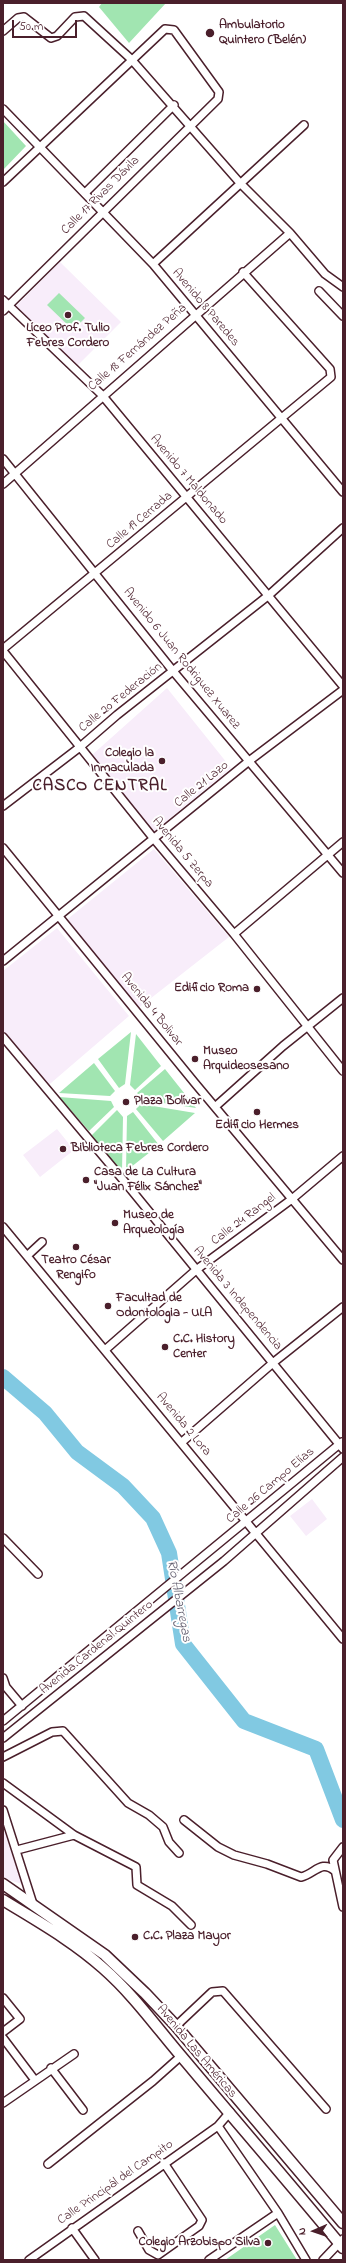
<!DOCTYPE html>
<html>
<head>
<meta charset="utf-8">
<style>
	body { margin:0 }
	#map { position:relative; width:346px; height:2263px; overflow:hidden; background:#fff; font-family:"Indie Flower",sans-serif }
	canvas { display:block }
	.frame { position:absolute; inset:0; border:4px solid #4a1f2b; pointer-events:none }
	.north { position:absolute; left:294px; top:2211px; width:40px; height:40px; -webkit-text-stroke:3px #fff; paint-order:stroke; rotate:268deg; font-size:11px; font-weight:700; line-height:16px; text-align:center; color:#4a1f2b }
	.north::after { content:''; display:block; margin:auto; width:14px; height:18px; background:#4a1f2b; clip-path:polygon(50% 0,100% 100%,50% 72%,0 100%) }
	.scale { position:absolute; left:12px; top:20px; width:65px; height:18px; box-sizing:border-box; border:2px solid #4a1f2b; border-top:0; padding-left:5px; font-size:12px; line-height:14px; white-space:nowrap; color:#4a1f2b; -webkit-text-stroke:3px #fff; paint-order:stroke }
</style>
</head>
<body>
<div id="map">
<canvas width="346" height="2263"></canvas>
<div class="frame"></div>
<div class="north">N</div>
<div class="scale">50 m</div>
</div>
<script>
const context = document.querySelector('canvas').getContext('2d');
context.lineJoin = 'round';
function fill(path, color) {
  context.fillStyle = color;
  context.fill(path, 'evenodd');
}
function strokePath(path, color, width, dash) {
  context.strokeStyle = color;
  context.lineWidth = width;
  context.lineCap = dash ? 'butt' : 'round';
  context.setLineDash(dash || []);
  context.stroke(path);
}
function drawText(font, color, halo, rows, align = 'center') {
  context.font = font + ' "Indie Flower",sans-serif';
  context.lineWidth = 4;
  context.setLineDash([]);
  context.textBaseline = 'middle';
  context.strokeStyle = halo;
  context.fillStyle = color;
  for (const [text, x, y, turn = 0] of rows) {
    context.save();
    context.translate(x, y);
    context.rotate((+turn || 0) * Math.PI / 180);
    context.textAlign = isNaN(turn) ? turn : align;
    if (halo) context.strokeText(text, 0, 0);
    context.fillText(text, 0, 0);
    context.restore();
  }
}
const built = new Path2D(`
	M60,262L121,322L75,368L15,307Z
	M167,688L231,768L153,832L92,755Z
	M154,849L229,937L132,1013L59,926Z
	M57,928L129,1016L44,1089L3,1039V971Z
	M57,1129L74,1150L40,1177L23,1155Z
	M312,1499L327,1519L306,1536L290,1516Z
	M3,1828L22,1884L9,1880L3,1876Z`);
const green = new Path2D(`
	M102,3H166L129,43L99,7Z
	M3,121L26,146L3,170Z
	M59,293L85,318L73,330L47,305Z
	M131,1032L125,1084L119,1088L98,1059Z
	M136,1034L161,1066L135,1090L130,1085Z
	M94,1063L115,1091L110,1096L59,1093Z
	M165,1069L196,1108L143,1100L137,1093Z
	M59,1097L111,1101L114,1107L89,1131Z
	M141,1104L195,1113L163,1141L136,1109Z
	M117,1110L123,1117L122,1172L91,1136Z
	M133,1112L159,1145L126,1171L127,1116Z
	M275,2225L297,2260H225Z`);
const river = new Path2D(`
	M3,1377L45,1413L77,1452L123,1486L153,1518L169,1553L183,1644L244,1721L316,1749L343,1820`);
const street = new Path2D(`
	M3,31L18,18L24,17L51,38L57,36L75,17L84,16L131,59L240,183L290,233L325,274L343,287
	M3,109L153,264L343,492
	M3,182L165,29L174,30L219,92L218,99L3,311
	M85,193L174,105
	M153,264L304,125
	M319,291L343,316
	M3,300L102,395L343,686
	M3,459L173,671L343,873
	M3,484L290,233
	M3,649L331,377L330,369L243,272
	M3,651L154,839L234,934L343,1071
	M3,806L80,747L117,715L269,595L343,528
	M3,848L194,1082L343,1260
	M234,934L343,842
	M3,961L249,761L343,690
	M3,1037L124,1181L343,1449
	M216,1106L283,1046L343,998
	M3,1227L343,1639
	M28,1255L42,1242
	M105,1350L196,1270L292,1199L343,1156
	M182,1442L274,1362L343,1307
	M3,1538L38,1574
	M3,1678L6,1687L22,1706
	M3,1721L342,1442
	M3,1738L224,1561L343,1457
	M3,1757L52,1732L63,1731L128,1803L149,1815L163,1827L169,1842L179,1853
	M3,1783L74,1835L136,1867L137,1885L172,1906L191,1925
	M3,1810L33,1904
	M184,1820L218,1847L234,1855L267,1864L301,1877C315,1874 321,1859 335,1871
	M343,1847L333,1860L343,1907
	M17,1850L74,1835
	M3,1998L20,2019L3,2032
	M176,2026L212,1992L223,1991L326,2109
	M3,2038L34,2079
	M51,2068L83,2110
	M3,2103L74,2054
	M218,2126L278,2213L306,2260
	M48,2164L153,2081L181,2056
	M72,2228L95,2260
	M138,2231L149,2250L158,2255L199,2226L202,2220L164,2163
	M29,2260L218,2126L230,2112
	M209,2260L278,2213
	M323,2260L343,2239`);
const secondary = new Path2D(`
	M3,1884L105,1955L145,1993L176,2026L343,2223
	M3,1900C37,1921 73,1941 103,1968C135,1996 159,2031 187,2063C239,2125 292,2186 343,2248`);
const markers = [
	[210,33,5,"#4a1f2b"],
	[68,315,4,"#4a1f2b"],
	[162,761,4,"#4a1f2b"],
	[257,989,4,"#4a1f2b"],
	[195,1059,4,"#4a1f2b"],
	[126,1102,4,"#4a1f2b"],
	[257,1112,4,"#4a1f2b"],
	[63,1149,4,"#4a1f2b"],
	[86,1180,4,"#4a1f2b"],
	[115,1223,4,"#4a1f2b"],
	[76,1247,4,"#4a1f2b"],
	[108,1306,4,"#4a1f2b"],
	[165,1347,4,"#4a1f2b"],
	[135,1937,4,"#4a1f2b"],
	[268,2243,4,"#4a1f2b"]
];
const poiNames = [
	["Ambulatorio",219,26],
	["Quintero (Belén)",219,41],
	["Liceo Prof. Tulio",68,329,"center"],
	["Febres Cordero",68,344,"center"],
	["Colegio la",154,754,"right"],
	["Inmaculada",154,769,"right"],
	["Edificio Roma",249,989,"right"],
	["Museo",203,1052],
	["Arquideosesano",203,1067],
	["Plaza Bolívar",134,1102],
	["Edificio Hermes",257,1126,"center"],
	["Biblioteca Febres Cordero",71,1149],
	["Casa de La Cultura",94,1173],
	["\"Juan Félix Sánchez\"",94,1188],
	["Museo de",123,1216],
	["Arqueología",123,1231],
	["Teatro César",76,1261,"center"],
	["Rengifo",76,1276,"center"],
	["Facultad de",116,1299],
	["Odontologia - ULA",116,1314],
	["C.C. History",173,1340],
	["Center",173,1355],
	["C.C. Plaza Mayor",143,1937],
	["Colegio Arzobispo Silva",260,2243,"right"]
];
const streetNames = [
	["Calle 17 Rivas Dávila",101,196,-45],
	["Avenido 8 Paredes",205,308,50],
	["Calle 18 Fernández Peña",138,348,-41],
	["Avenido 7 Maldonado",188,480,50],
	["Calle 19 Cerrada",140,521,-40],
	["Avenido 6 Juan Rodriguez Xuarez",181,659,51],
	["Calle 20 Federación",121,698,-39],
	["Calle 21 Lazo",202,785,-39],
	["Avenida 5 Zerpa",182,853,50],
	["Avenida 4 Bolivar",151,1010,51],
	["Calle 24 Rangel",244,1220,-37],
	["Avenida 3 Independencia",237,1299,50],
	["Avenida 2 Lora",183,1425,50],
	["Calle 26 Campo Elías",271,1486,-40],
	["Avenida Cardenal Quintero",97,1648,-39],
	["Avenida Las Américas",196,2052,50],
	["Calle Principál del Campito",116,2183,-35]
];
const waterNames = [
	["Río Albarregas",178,1601,79]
];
const districtNames = [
	["CASCO CENTRAL",100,787]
];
fill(built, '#f8edfa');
fill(green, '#a1e5b1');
strokePath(river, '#81c9e2', 16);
strokePath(street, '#4a1f2b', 10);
strokePath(secondary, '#4a1f2b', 13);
strokePath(street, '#fff', 7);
strokePath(secondary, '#fff', 10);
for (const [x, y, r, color] of markers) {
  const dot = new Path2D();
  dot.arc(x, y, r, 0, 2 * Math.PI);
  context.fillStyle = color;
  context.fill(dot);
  strokePath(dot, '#fff', 1.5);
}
drawText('bold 13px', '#4a1f2b', '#fff', poiNames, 'left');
drawText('13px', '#4a1f2b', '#fff', streetNames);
drawText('italic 14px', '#5d5a6b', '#fff', waterNames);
context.letterSpacing = '1px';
drawText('bold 17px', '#4a1f2b', '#fff', districtNames);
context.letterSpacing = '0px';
</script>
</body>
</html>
